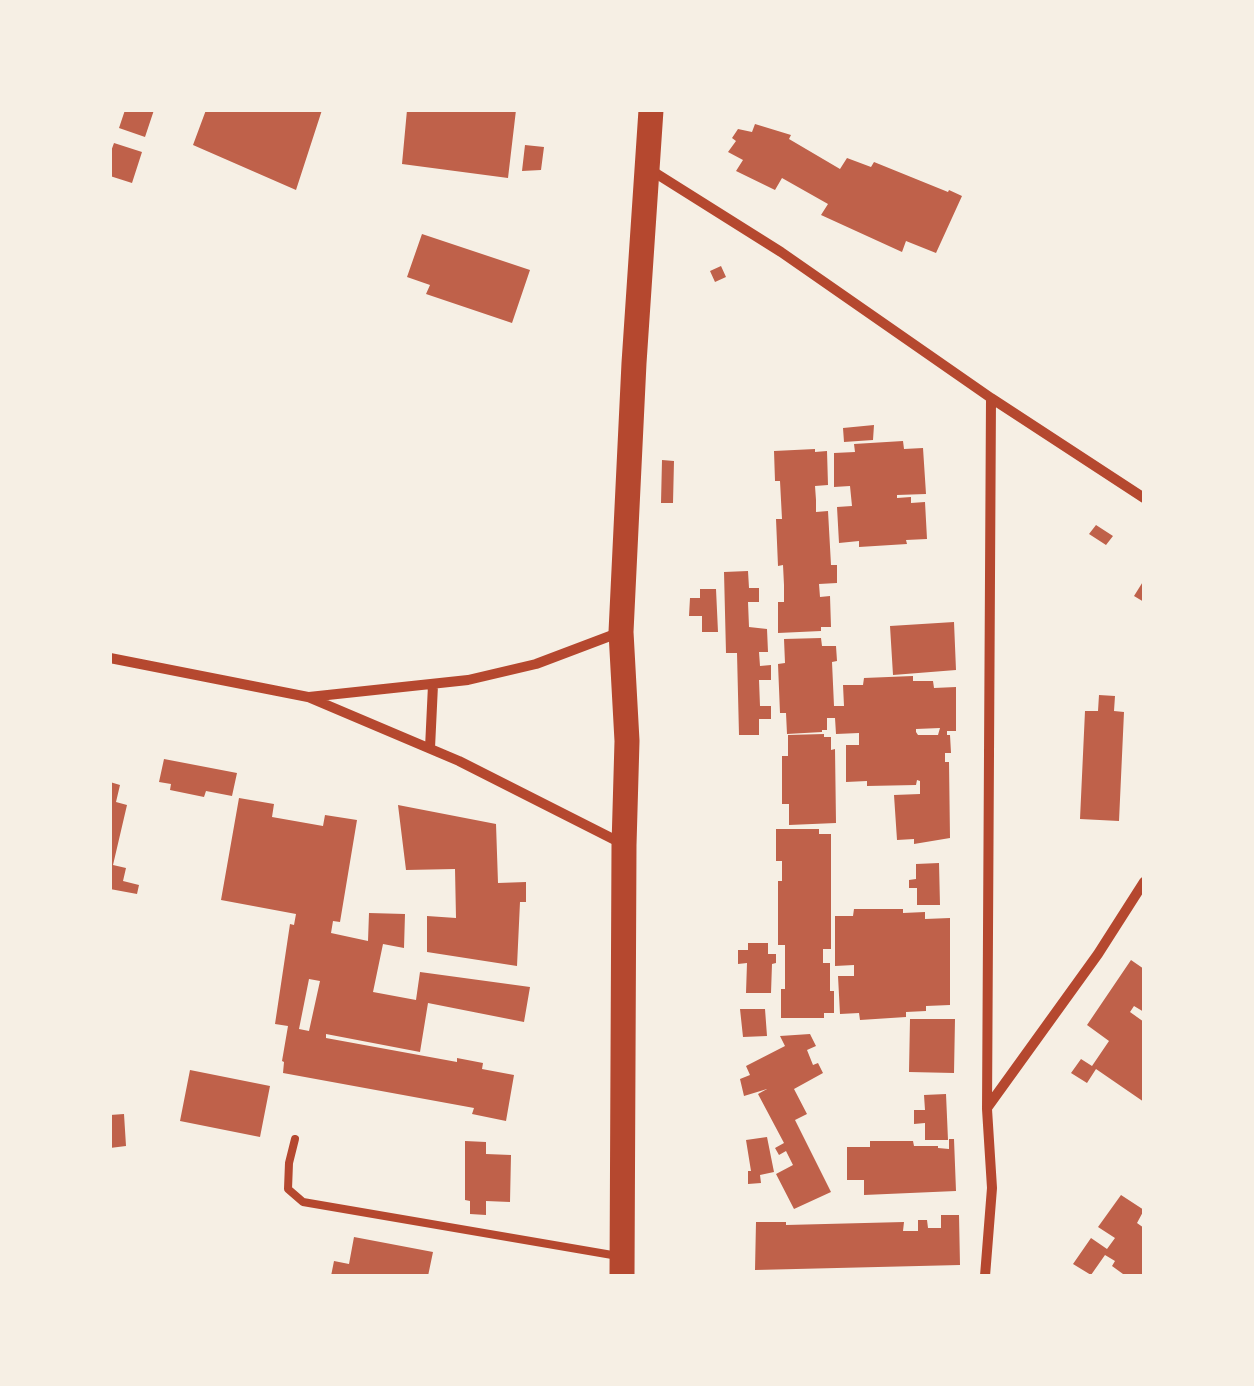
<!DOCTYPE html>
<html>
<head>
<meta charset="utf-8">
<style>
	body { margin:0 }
	#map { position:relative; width:1254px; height:1386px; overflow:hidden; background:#f6efe4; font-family:Manrope,sans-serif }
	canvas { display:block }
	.frame { position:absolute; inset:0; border:112px solid #f6efe4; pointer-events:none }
</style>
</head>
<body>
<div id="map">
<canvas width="1254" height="1386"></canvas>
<div class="frame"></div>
</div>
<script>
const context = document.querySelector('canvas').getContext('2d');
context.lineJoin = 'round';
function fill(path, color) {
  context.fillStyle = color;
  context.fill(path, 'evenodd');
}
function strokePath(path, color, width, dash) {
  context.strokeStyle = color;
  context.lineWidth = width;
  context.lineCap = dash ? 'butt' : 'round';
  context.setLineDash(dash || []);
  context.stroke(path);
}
const building = new Path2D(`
	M125,110H154L145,137L119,128Z
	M206,110H322L296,190L193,145Z
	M407,110H516L508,178L402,164Z
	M755,124L791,135L789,139L840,169L847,158L871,167L874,162L948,192L949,190L962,196L936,253L906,241L902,252L821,215L828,204L782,178L775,190L736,171L743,160L728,152L736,141L732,138L738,129L752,132Z
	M114,143L142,152L132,183L110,176V154Z
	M525,145L544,147L541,170L522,171Z
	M422,234L530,270L512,323L426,294L430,285L407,277Z
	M721,266L726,277L715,282L710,271Z
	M874,425L873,440L844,442L843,428Z
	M903,441L904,449L923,448L926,494L897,495V498L911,497V503L925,502L927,539L906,540L907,544L859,547V541L839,543L837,507L852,506L850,486L834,487V453L855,452L854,444Z
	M815,449V452L827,451L828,485L815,486L816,500V512L828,511L831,565H837V583L819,584L820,597L830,596L831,627H821V631L778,633V602H784V585L783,565L778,566L776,519H782L780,481H775L774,451Z
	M662,460L674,461L673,503H661Z
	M1096,525L1113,536L1106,545L1089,534Z
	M748,571L749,588H759V602H748L749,627L767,629L768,652H759L760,666L771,665V680H759L760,706H771V719H759V735H739L737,653H726L724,572Z
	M1144,580V602L1134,596Z
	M700,589H716L718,632H702V616H689L690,598H700Z
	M954,622L956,670L893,675L890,626Z
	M821,638L822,646H836L837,661L832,662L834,706H844L843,685H863L864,678L913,676V681H933L934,688L956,687V731H947V735H950L951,753H945V762H949L950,838L914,844V839L897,840L894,795L920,794V781L917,780L916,785L867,786V781L846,782V745H859V733L836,734L835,718H827V730H822V732L787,734L786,713H780L778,664L785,663L784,639ZM940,728L938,735H918L916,732V729Z
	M1099,695L1115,696L1114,711L1124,712L1119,821L1080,819L1085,711H1098Z
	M824,734V737H831V750L835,749L836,823L789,825V804H782V756H788V735Z
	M164,759L237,773L232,796L206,791L204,797L170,790L171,784L159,782Z
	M110,782L120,785L116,802L127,805L113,865L126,868L123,881L139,885L137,894L110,889Z
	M239,798L274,804L272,817L323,826L325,815L357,820L340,922L333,921L331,933L368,941L369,913L405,914L404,948L383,944L373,992L416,1000L420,972L530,987L524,1022L428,1003L420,1052L326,1034V1038L457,1062V1058L483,1063L482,1069L514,1075L506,1121L472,1114L474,1108L283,1073L284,1062L282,1061L288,1026L275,1024L290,924L294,925L296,914L221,900ZM309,979L320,981L309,1031L299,1029Z
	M398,805L496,824L498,883L526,882V902H520L517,966L427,952V916L456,918L455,869L406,870Z
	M776,829H819V834H831V949H823V963H830V991H834V1013H824V1018H781V989H785V945H778V881H782V861H776Z
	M939,863L940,905H917V888H909V880L916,879V864Z
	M854,909H903V913L925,912V919L950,918V1005L926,1006V1011L906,1012V1017L860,1020L859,1013L840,1014L838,976H854V965L835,966V916H853Z
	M748,943H768V954H776V963L772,964L771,993H746L747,963L738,964V950H748Z
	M1131,960L1144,969V1012L1134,1006L1130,1012L1144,1022V1102L1096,1069L1087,1083L1071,1073L1081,1059L1092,1066L1109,1041L1087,1025Z
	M740,1009H765L767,1036L743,1037Z
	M910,1019H955L954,1073L909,1072Z
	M810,1034L816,1046L807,1050L813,1065L818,1063L823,1073L794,1089L807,1114L795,1120L831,1192L794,1209L776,1174L793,1165L786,1151L779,1155L775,1148L784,1143L758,1094L767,1089L744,1096L740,1079L750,1075L746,1066L785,1046L780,1036Z
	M190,1070L270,1086L260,1137L180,1121Z
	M946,1094L948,1140H925V1123L914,1124V1110H925L924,1095Z
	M124,1114L126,1146L110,1148V1115Z
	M767,1137L774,1172L760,1175L761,1183L748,1184V1171H751L746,1140Z
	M949,1139H954L956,1191L864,1195V1180H847V1147H870V1141H913L914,1146H938V1148L949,1149Z
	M465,1141L486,1142V1154L511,1155L510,1202L486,1201V1215L470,1214V1201L465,1200Z
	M1121,1195L1144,1210L1137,1223L1144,1228V1276H1122L1123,1274L1112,1266L1115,1261L1105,1255L1091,1275L1073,1264L1091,1238L1107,1249L1115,1238L1098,1227Z
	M941,1215H959L960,1265L755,1270L756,1222H786V1225L904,1222L903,1231H918V1220H927L928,1228H941Z
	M354,1237L433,1252L428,1276H331L334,1261L349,1264Z`);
const service = new Path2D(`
	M295,1139L289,1163L288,1189L303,1202L618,1256`);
const minor = new Path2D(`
	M649,169L781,252L991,398L1144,498
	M110,658L308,697L459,761L623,844
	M309,697L468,680L536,664L618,633
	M430,748L433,685
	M987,1108L1098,954L1144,882
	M985,1276L992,1188L987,1109L991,398`);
const primary = new Path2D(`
	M622,1276L624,845L627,741L621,632L634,363L651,110`);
fill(building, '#bf614a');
strokePath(service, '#b5482f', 8);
strokePath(minor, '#b5482f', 10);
strokePath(primary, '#b5482f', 25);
</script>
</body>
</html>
